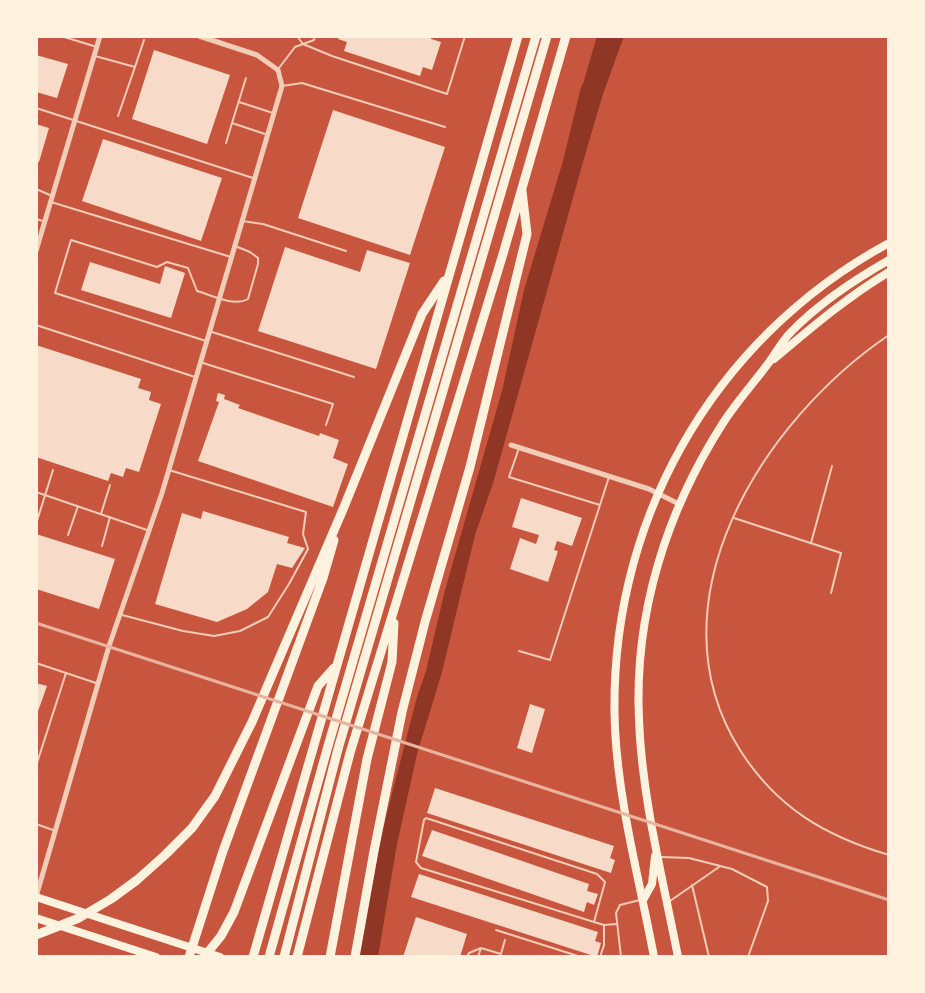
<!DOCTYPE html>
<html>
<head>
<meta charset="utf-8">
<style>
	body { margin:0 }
	#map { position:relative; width:925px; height:993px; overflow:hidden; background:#c8553d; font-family:Bitter,serif }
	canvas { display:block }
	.frame { position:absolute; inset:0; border:38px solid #fff3e0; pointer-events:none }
</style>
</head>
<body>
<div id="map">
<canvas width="925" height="993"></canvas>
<div class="frame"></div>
</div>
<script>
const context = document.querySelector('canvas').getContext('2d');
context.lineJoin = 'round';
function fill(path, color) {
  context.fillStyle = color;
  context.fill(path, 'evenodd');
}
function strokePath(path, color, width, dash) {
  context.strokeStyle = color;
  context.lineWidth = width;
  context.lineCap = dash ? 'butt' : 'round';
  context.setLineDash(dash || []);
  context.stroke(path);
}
const water = new Path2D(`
	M597,36H624L603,94L583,162L494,480L475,535L442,672L417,754L397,844L378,957H359L382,832L417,697L426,671L444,594L502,391L524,290L563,161L581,87L583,84Z`);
const building = new Path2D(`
	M339,36H432L431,39L441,42L432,70L423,67L420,76L344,51L347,42L338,39Z
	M154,50L230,75L207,144L132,119Z
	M36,55L68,64L57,98L36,92Z
	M333,110L445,147L410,255L298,218Z
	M36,124L49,128L39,162H36Z
	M103,139L222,178L201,241L82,201Z
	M285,247L360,272L367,250L410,263L376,369L258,331Z
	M90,262L160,284L165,266L185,273L171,318L81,290Z
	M36,345L141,379L138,388L151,392L149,400L161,404L139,472L126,468L123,477L111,473L108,481L36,457Z
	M218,393L225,395L224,399L240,405L238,408L319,436L320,433L339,440L333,458L348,464L333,507L198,461L219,402L216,401Z
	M521,498L582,518L572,546L557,541L554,550L558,551L548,582L510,569L520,538L536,544L539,535L512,527Z
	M203,511L289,537L287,543L305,548L292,568L277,564L268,592L247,609L217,622L155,604L182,513L201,519Z
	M36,534L115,559L99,609L36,589Z
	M36,683L47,686L36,717Z
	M530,704L545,709L532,753L517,748Z
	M435,788L614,846L610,858L615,860L611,873L427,813Z
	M432,830L589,884L587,891L598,894L594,905L587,902L584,912L422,856Z
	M419,874L598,932L595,941L601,943L597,957L411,897Z
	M416,917L467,934L460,957H403Z`);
const service = new Path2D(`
	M61,36L97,47
	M297,36L303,44L332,56L447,94L465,36
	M95,56L135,67L144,40
	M279,68L295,47L314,40L315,36
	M246,78L232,123L265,134
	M282,86L302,83L445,127
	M239,102L273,113
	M36,108L253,178
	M118,116L135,67
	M226,143L232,123
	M36,189L50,195
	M51,202L231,257
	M36,219L43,221
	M242,221L263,224L346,251
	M36,325L195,377
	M212,332L354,377
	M889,335C763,420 647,602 740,750C777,808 825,836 889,855
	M206,341L55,293L71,240L157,267L167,262L188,268L197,291C211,295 234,307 248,299L258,264V258L250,252L235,246
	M203,363L333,404L326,425
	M519,448L509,477L600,505
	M36,492L147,530
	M101,514L110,485
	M734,518L841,553L831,593
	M36,524L53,470
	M68,535L78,506
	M811,543L832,466
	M102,546L110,517
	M122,615L183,631L214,636L240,631L268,617L289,584L308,549L303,534L306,512L169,470
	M519,651L550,660L609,477
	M36,663L96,683
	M36,766L66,673
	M36,824L53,830
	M661,857L689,858L732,869L767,887L768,901L748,957
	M692,885L709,957
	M670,901L719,867
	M594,922L605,882L597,874L426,818L424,820L416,862L421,868L594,922L604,925L617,924
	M496,930L581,957
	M467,957L469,953L481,948
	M478,957L481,948L501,954
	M500,957L505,940
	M600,957L604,945V925
	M621,957L616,913L620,905L640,900`);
const minor = new Path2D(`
	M36,251L100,36
	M511,445L649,489L679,504
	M36,897L109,646L162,493L282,86L278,70L257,55L199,36`);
const secondary = new Path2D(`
	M774,359C811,328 847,297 889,272
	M36,897L220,957
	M643,900L652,884L655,856
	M36,918L156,957
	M654,957C640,882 619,806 615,729C606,527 710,340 889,243
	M678,957C663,879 642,799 639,720C634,614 666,512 723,423C736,403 752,385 767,365C775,355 781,342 791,332C819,303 854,280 889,260`);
const motorway = new Path2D(`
	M36,935L79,918L111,899L137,880L165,855L192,828L215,796L252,722L344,507L422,314L444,281
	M189,957L223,851L323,578L334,540
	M204,957L221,936L234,912L318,686L334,668
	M253,957L518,36
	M269,957L328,746L536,36
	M284,957L338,749L547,36
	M297,957L350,753L503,254L566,36
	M330,957L367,759L392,662L394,623
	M355,957L374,851L402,712L425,622L470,467L527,234L522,191`);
const rail = new Path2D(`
	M36,623L889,900`);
fill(water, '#8f3625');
fill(building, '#f7dbc8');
strokePath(service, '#f1ccb7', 2);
strokePath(minor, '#f1ccb7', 5);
strokePath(secondary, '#fff3e0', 8);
strokePath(motorway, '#fff3e0', 9);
strokePath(rail, '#e9b49f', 3);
</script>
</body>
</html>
